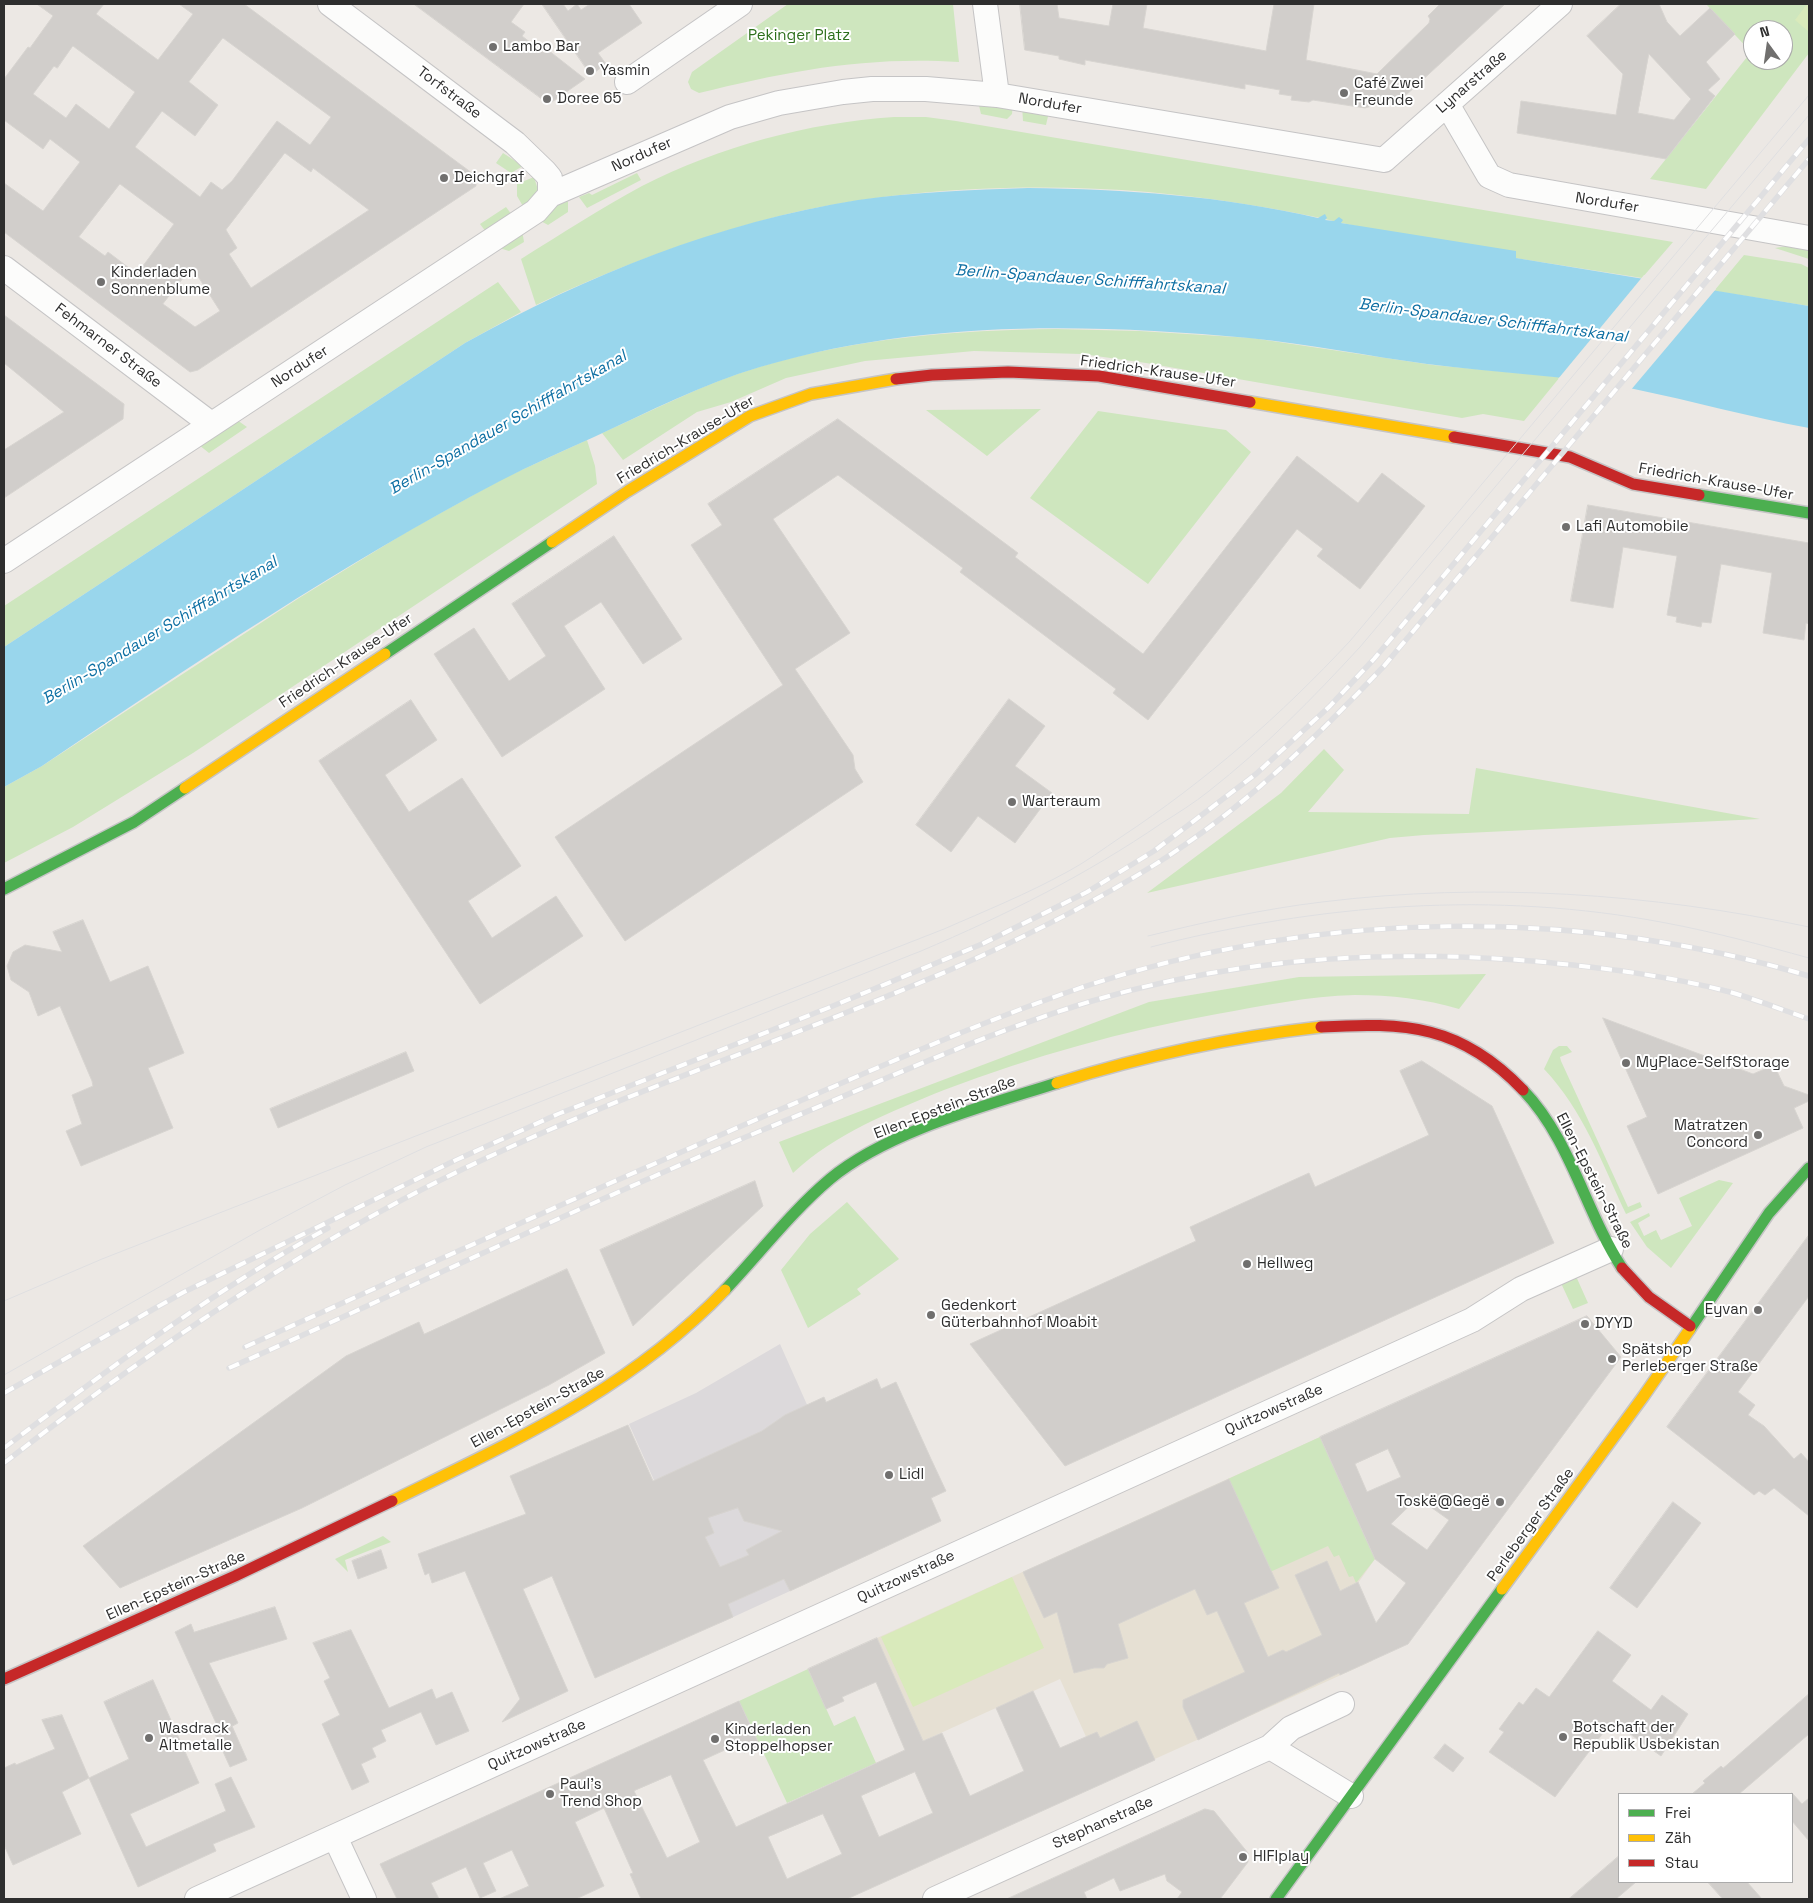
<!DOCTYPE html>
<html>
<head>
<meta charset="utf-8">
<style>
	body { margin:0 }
	#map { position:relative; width:1813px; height:1903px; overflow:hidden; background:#ece8e4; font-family:"Space Grotesk",sans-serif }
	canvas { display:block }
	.frame { position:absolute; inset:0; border:5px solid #2e2e2e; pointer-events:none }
	.legend { position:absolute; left:1618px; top:1793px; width:175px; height:90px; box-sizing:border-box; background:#fff; border:1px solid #ababab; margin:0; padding:6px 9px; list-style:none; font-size:15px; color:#2e2e2e }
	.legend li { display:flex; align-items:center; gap:10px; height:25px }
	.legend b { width:25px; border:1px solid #ababab }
	.north { position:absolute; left:1743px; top:20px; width:50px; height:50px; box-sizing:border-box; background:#fff; border:1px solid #ababab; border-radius:50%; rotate:346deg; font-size:14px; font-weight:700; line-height:20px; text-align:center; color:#2e2e2e }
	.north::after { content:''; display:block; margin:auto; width:18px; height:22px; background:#706f6e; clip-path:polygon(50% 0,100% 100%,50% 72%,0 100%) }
</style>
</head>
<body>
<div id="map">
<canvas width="1813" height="1903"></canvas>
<div class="frame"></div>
<ul class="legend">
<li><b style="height:6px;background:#4caf50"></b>Frei</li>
<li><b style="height:6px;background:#ffc107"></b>Zäh</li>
<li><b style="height:6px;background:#c62828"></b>Stau</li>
</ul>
<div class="north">N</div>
</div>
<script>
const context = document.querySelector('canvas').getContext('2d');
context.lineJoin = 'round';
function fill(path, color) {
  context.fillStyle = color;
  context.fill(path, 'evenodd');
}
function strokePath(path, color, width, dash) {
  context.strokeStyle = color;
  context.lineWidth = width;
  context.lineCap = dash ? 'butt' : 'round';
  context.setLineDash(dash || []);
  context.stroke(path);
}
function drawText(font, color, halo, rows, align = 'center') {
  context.font = font + ' "Space Grotesk",sans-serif';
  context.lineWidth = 4;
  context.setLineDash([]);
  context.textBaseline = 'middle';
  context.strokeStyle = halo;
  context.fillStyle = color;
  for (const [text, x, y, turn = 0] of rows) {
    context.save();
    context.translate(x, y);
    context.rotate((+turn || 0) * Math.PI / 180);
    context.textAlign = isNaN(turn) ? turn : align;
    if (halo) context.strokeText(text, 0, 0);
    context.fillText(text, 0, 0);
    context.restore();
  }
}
const industrial = new Path2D(`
	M780,1344L873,1553L718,1624L629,1424L696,1393Z`);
const education = new Path2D(`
	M1320,1437L1375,1559L1358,1583L1340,1591L1372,1661L1106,1781L1060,1679L923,1741L877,1638Z`);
const green = new Path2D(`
	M788,4H953L959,62C866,56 788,71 699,93L691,89L688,82L692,72Z
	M1706,4H1809V53L1706,189L1650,179L1751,52ZM1753,30H1783V60H1753Z
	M977,97L1013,103L1012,114L1007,119L981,114Z
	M1022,105L1049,112L1046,125L1023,121Z
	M894,117H926L956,121L1673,242L1642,278L1515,258L1516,252C1459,242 1398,236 1342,223C1279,208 1213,198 1148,192C1030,182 887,188 772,218C691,239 611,269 536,305L521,259C561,234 601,208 642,186C721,146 807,123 894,117Z
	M503,153L523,166L511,173L496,163Z
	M637,173L641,180L587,208L579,197L589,193L592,195Z
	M534,177L539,193L524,208L517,196V184Z
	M568,201V212L548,225L537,219L553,207Z
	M506,207L512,215L486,232L480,224Z
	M522,230L524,242L509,251L496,247Z
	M1787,246L1809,249V259L1775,248Z
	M1744,255L1801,264L1809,268V306L1714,291Z
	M498,282L521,312L465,343L4,647V606Z
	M1056,329L1139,331L1252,338L1433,365L1560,377L1524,421L1483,414L1462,418L1146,363L1082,354L974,351L865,361L786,378L731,402L697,412L623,460L602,433C654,410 705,383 759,367C856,338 956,330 1056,329Z
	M1041,409L987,456L926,410Z
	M1098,411L1226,430L1251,452L1148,584L1030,498Z
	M237,420L247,427L209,453L199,445Z
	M587,440L595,466L597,484L193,753L73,827L4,863V787L42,766L299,598L408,531L504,478Z
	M1324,749L1344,770L1308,812L1469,814L1476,768L1760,819L1424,835L1390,838L1147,893L1281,793Z
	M1486,974L1459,1009C1425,999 1391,995 1355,995C1309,996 1262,1006 1217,1014C1123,1031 1033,1056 944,1090C890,1112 836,1133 793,1173L779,1142L1149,1002L1299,977Z
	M1559,1046H1567L1572,1052L1560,1057L1561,1061L1628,1207L1640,1202L1642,1207L1626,1214C1602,1163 1583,1110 1544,1069L1553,1050Z
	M1719,1180L1733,1183L1671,1268L1647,1247L1630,1222L1649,1213L1650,1216L1638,1223L1644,1236L1656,1230L1661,1240L1692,1226L1679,1198Z
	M847,1202L899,1259L857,1289L861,1294L808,1328L781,1270L810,1234Z
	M1575,1274L1588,1303L1573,1309L1560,1281Z
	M1320,1437L1375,1559L1356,1583L1353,1576L1349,1577L1339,1555L1334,1557L1328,1546L1270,1572L1228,1479Z
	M383,1536L391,1542L345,1560L348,1572L335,1559Z
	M808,1669L834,1726L855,1716L876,1763L787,1803L739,1701Z`);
const pitch = new Path2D(`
	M1807,4H1809V32L1795,20Z
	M1012,1577L1044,1648L913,1707L881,1637Z`);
const water = new Path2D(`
	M1028,188C1125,189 1223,196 1318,218L1325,214L1327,218L1325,220L1334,221L1339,217L1343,220L1341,223L1516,251V258L1809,306V428C1750,417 1692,401 1634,389C1565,375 1496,373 1427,364C1368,356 1308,344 1249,338C1087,323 917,320 760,367C703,384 648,412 594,437C563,451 531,465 500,481C342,564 190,666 42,766L4,787V647L465,343C587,275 719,222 858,200C914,192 972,190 1028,188Z`);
const pier = new Path2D(`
	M1644,275L1716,289L1630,391L1558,379Z`);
const building = new Path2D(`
	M37,4H104L96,14L158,60L193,14L179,4H244L476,176V186L198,370L190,372L4,232V183L43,211L80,162L50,139L43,149L4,120V79L28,47L30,48L53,16ZM223,38L331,117L310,145L277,121L232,181L222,190L211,182L200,197L135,147L162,111L195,136L218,105L189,82ZM73,46L135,92L109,129L76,104L66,118L33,94L54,66L57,68ZM285,153L311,172L313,168L369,210L251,288L229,254L237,248L226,230ZM120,184L174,224L137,274L108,252L105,256L79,237ZM192,267L220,311L195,327L163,304Z
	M414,4H524L511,22L525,32L522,36L544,53L548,50L585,79L549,104Z
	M542,4H563L568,11L577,4L581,10L590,4H629L642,23L598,53L606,64L591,75Z
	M1020,4H1057L1059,18L1109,26L1113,4H1147L1143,28L1266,51L1274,4H1314L1306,60L1377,74L1429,23L1430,19L1428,16L1440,4H1505L1405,96L1365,108L1313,100L1309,102L1291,100L1292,96L1279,94L1280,90L1245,84V89L1085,60V65L1059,59V56L1025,50Z
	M1621,4H1659L1667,22L1680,36L1710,8L1735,34L1706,62L1720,79L1708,90L1715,96L1666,159L1517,133L1521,101L1616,115L1623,74L1587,36ZM1649,54L1691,99L1674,120L1638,113Z
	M4,315L124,404L123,419L4,498V450L64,412L4,363Z
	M838,419L1018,553L1015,557L1143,654L1297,456L1358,503L1382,473L1425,506L1360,589L1317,556L1323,549L1297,529L1148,720L1113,693L1116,689L960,572L963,568L838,475L773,519L850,633L795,669L853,755L855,769L863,782L625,941L555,837L783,685L691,545L722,525L708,504Z
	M1588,505L1809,543V624L1806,623L1804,640L1763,633L1772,573L1721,564L1711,623L1702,622L1701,627L1676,622L1677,617L1667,615L1677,556L1623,547L1613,608L1571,601Z
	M614,536L682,639L643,664L601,602L564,626L605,689L502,757L434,654L474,628L509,681L546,656L512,604Z
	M1009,699L1045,726L1015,766L1052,793L1015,843L978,816L951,852L916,825Z
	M411,700L437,740L385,775L409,812L462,778L521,866L468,901L492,938L556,896L583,936L480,1004L319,761Z
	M83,920L110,982L148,966L184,1053L148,1068L173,1128L81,1166L66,1131L82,1124L72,1095L93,1086L92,1081L60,1006L38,1016L29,992L11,980L7,966L13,952L25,945L62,952L53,932Z
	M1603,1018L1753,1074L1774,1065L1784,1086L1809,1095V1101L1794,1108L1803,1128L1658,1194L1627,1126L1647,1117Z
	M406,1052L414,1071L278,1128L270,1109Z
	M1422,1061L1492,1106L1554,1243L1065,1466L970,1344L1196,1241L1190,1227L1309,1173L1315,1187L1429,1135L1400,1071Z
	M755,1181L763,1206L633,1326L600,1250Z
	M1809,1235V1296L1738,1392L1755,1405L1748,1415L1764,1426L1794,1459L1801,1453L1809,1462V1516L1774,1488L1765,1495L1759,1491L1754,1495L1667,1427Z
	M567,1269L605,1353L549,1385L302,1508L120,1588L83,1546L346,1356L419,1322L424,1334Z
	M1587,1316L1621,1357L1408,1644L1340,1675L1339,1673L1198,1740L1183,1707V1700L1245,1672L1217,1611L1207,1615L1195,1589L1118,1624L1128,1658L1107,1664L1104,1668H1094L1074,1673L1057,1612L1044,1618L1023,1572L1229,1479L1279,1588L1244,1603L1268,1657L1283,1650L1286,1652L1322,1635L1295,1575L1327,1561L1340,1591L1358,1582L1376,1623L1406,1583L1375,1559L1320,1437ZM1388,1449L1401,1477L1367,1492L1355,1464ZM1418,1498L1449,1520L1427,1550L1391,1524Z
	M877,1379L881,1389L896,1382L931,1459L946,1491L931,1498L941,1521L790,1591L784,1579L728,1604L733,1617L595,1678L552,1576L523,1589L568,1691L502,1722L520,1699L465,1571L432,1583L429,1573L425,1575L418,1554L526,1514L510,1476L628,1425L653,1481L762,1431L785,1415L824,1397L826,1402ZM738,1508L744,1521L782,1531L746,1550L749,1555L720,1567L705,1537L714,1533L708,1518Z
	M1673,1502L1701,1523L1637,1608L1610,1588Z
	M381,1550L387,1568L358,1579L352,1561Z
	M275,1607L287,1639L209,1663L238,1723L229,1728L232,1726L247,1760L230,1767L215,1734L220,1732L175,1632L191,1624L194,1632Z
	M351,1630L389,1708L432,1689L436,1699L452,1692L469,1731L436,1745L421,1712L381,1730L386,1741L372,1748L376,1757L361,1764L369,1782L352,1790L322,1724L340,1715L324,1681L330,1678L313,1643Z
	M1598,1631L1631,1655L1612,1681L1651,1710L1662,1695L1688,1714L1661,1756L1612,1721L1555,1797L1489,1752L1504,1732L1499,1729L1519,1702L1523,1705L1536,1688L1549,1697Z
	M877,1638L923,1741L942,1733L970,1796L1024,1771L996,1708L1033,1691L1060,1748L1097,1732L1100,1738L1137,1721L1155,1760L847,1899H641L630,1874L633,1873L604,1808L575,1822L604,1886L576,1899H499L529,1886L512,1850L483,1863L496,1891L480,1898L466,1867L431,1883L439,1899H397L380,1864L739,1701L760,1746L744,1753L740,1743L703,1760L736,1827L905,1750L876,1682L842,1697L844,1701L826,1709L808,1669ZM915,1772L933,1813L879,1837L861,1796ZM671,1775L700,1842L667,1858L634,1791ZM823,1814L842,1854L787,1879L768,1837Z
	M153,1680L199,1783L130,1814L146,1847L226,1811L215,1784L231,1777L255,1827L213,1844L216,1851L138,1887L89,1778L129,1759L104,1702Z
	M1809,1694V1734L1739,1794H1692L1705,1783L1703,1781L1721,1766L1723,1768Z
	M62,1715L89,1778L62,1792L81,1834L13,1865L4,1845V1768L15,1763L16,1765L55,1749L42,1720Z
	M1445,1744L1464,1758L1453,1772L1434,1758Z
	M1792,1793L1802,1804L1809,1798V1841L1792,1821Z
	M1205,1809L1214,1811L1248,1853V1862L1220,1899H1177L1182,1892L1167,1881L1165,1874L1120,1891L1114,1878L1084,1892L1087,1899H1007Z
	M1619,1856V1882H1636L1616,1899H1569Z
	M1708,1882H1747L1762,1899H1723Z`);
const street = new Path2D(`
	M330,4L515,143L545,172L550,178V195
	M985,4L997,95
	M627,82L740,4
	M1447,104L1489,176L1509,185L1809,238
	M4,268L211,424
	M4,561L536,211L550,195L730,117L779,103L843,92L872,89H926L997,95L1384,160L1560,4
	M1270,1747L1351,1796
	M335,1837L364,1899
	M197,1899L1472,1320L1521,1289L1611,1249
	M935,1899L1270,1747L1291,1728L1342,1704`);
const fast = new Path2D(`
	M1699,495L1809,513
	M385,654L552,542
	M4,889L134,822L185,788
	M1523,1090C1571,1140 1585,1211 1622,1268
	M725,1290C760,1253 791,1212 830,1179C888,1131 985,1106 1057,1083
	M1690,1329L1769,1213L1809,1168
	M1276,1899L1502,1589`);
const slow = new Path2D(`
	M1250,402L1454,437
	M552,542L628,491L750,416L811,394L896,379
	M185,788L385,654
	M1057,1083C1143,1056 1231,1037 1321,1027
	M392,1501C514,1441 629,1390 725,1290
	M1502,1589L1643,1397L1690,1329`);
const jam = new Path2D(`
	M896,379L932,375L1008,372L1099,376L1250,402
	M1454,437L1570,457L1633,484L1699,495
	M1321,1027C1406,1022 1461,1025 1523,1090
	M1622,1268L1649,1297L1690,1326
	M4,1679L235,1576L392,1501`);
const tram = new Path2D(`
	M1148,936C1205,922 1263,909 1322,902C1484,882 1650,893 1809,927
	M1151,947C1318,904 1495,890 1666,923C1714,932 1762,945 1809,958
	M4,1301L102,1259L944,929C985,911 1027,894 1067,872C1086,862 1103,849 1121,837C1206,781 1281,715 1350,641L1809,95
	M4,1375L260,1230L345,1185L426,1147L921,951C1006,915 1086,875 1162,823C1178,813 1194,803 1209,791C1264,748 1313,698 1360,647L1809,115`);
const rail = new Path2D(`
	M245,1347C416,1270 587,1192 760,1118C867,1073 973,1024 1083,987C1315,910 1575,906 1809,976
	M229,1368C408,1289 584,1204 765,1129C873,1085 979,1035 1092,1001C1235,958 1384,949 1532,961C1598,967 1665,975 1730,992C1757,1000 1783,1010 1809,1019
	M4,1393L184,1292L456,1160L558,1114L828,1008L982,944L1087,892L1154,851L1256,774L1330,706L1374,659L1809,139
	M4,1448C108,1369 213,1291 328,1228
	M4,1463C157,1345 318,1235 495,1154C714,1053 953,991 1159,862C1244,808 1315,739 1384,666L1809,159`);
const markers = [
	[493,47,5,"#706f6e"],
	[590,71,5,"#706f6e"],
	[1344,93,5,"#706f6e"],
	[547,99,5,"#706f6e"],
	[444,178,5,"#706f6e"],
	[101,282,5,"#706f6e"],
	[1566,527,5,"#706f6e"],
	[1012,802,5,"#706f6e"],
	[1626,1063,5,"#706f6e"],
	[1758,1135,5,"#706f6e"],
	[1247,1264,5,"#706f6e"],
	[1758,1310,5,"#706f6e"],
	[931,1315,5,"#706f6e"],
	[1585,1324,5,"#706f6e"],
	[1612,1359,5,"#706f6e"],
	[889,1475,5,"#706f6e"],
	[1500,1502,5,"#706f6e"],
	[1563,1737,5,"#706f6e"],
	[149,1738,5,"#706f6e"],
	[715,1739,5,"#706f6e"],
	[550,1794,5,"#706f6e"],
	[1243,1857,5,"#706f6e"]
];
const parkNames = [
	["Pekinger Platz",799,36]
];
const poiNames = [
	["Lambo Bar",503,47],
	["Yasmin",600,71],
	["Café Zwei",1354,84],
	["Freunde",1354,101],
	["Doree 65",557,99],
	["Deichgraf",454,178],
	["Kinderladen",111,273],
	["Sonnenblume",111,290],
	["Lafi Automobile",1576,527],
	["Warteraum",1022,802],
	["MyPlace-SelfStorage",1636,1063],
	["Matratzen",1748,1126,"right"],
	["Concord",1748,1143,"right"],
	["Hellweg",1257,1264],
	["Gedenkort",941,1306],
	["Güterbahnhof Moabit",941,1323],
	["Eyvan",1748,1310,"right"],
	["DYYD",1595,1324],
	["Spätshop",1622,1350],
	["Perleberger Straße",1622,1367],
	["Lidl",899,1475],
	["Toskë@Gegë",1490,1502,"right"],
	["Botschaft der",1573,1728],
	["Republik Usbekistan",1573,1745],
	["Wasdrack",159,1729],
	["Altmetalle",159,1746],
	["Kinderladen",725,1730],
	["Stoppelhopser",725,1747],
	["Paul's",560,1785],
	["Trend Shop",560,1802],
	["HIFIplay",1253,1857]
];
const streetNames = [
	["Lynarstraße",1472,82,-41],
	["Torfstraße",449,93,37],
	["Nordufer",1050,104,10],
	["Nordufer",642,155,-24],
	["Nordufer",1607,203,9],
	["Fehmarner Straße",108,346,37],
	["Nordufer",300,367,-33],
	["Friedrich-Krause-Ufer",1158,372,8],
	["Friedrich-Krause-Ufer",686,440,-31],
	["Friedrich-Krause-Ufer",1716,482,10],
	["Friedrich-Krause-Ufer",346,661,-34],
	["Ellen-Epstein-Straße",945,1108,-21],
	["Ellen-Epstein-Straße",1594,1181,63],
	["Ellen-Epstein-Straße",538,1408,-29],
	["Quitzowstraße",1274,1410,-24],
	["Perleberger Straße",1531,1525,-54],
	["Quitzowstraße",906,1577,-25],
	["Ellen-Epstein-Straße",176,1586,-24],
	["Quitzowstraße",537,1745,-24],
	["Stephanstraße",1103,1823,-24]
];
const waterNames = [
	["Berlin-Spandauer Schifffahrtskanal",1090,280,4],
	["Berlin-Spandauer Schifffahrtskanal",1493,321,7],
	["Berlin-Spandauer Schifffahrtskanal",508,423,-30],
	["Berlin-Spandauer Schifffahrtskanal",160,631,-31]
];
fill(industrial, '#dcd9db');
fill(education, '#e6e0d3');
fill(green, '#cee6be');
fill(pitch, '#d9eabb');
fill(water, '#99d6ec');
fill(pier, '#ece8e4');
fill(building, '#d1cecb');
strokePath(building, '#d7d4d0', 1);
strokePath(street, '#c5c4c5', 26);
strokePath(fast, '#c5c4c5', 14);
strokePath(slow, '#c5c4c5', 14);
strokePath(jam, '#c5c4c5', 14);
strokePath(street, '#fcfcfb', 24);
strokePath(fast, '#4caf50', 11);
strokePath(slow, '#ffc107', 11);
strokePath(jam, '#c62828', 11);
strokePath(tram, '#dfdfe1', 1);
strokePath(rail, '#dfdfe1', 5.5);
strokePath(rail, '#fff', 4, [11]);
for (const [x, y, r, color] of markers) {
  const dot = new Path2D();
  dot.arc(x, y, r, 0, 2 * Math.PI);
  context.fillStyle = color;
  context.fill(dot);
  strokePath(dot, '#fff', 2);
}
drawText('15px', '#2c6e1b', '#fff', parkNames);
drawText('15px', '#2e2e2e', '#fff', poiNames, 'left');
drawText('15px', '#2e2e2e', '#fff', streetNames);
drawText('italic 16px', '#0d6fa3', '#fff', waterNames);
</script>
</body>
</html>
